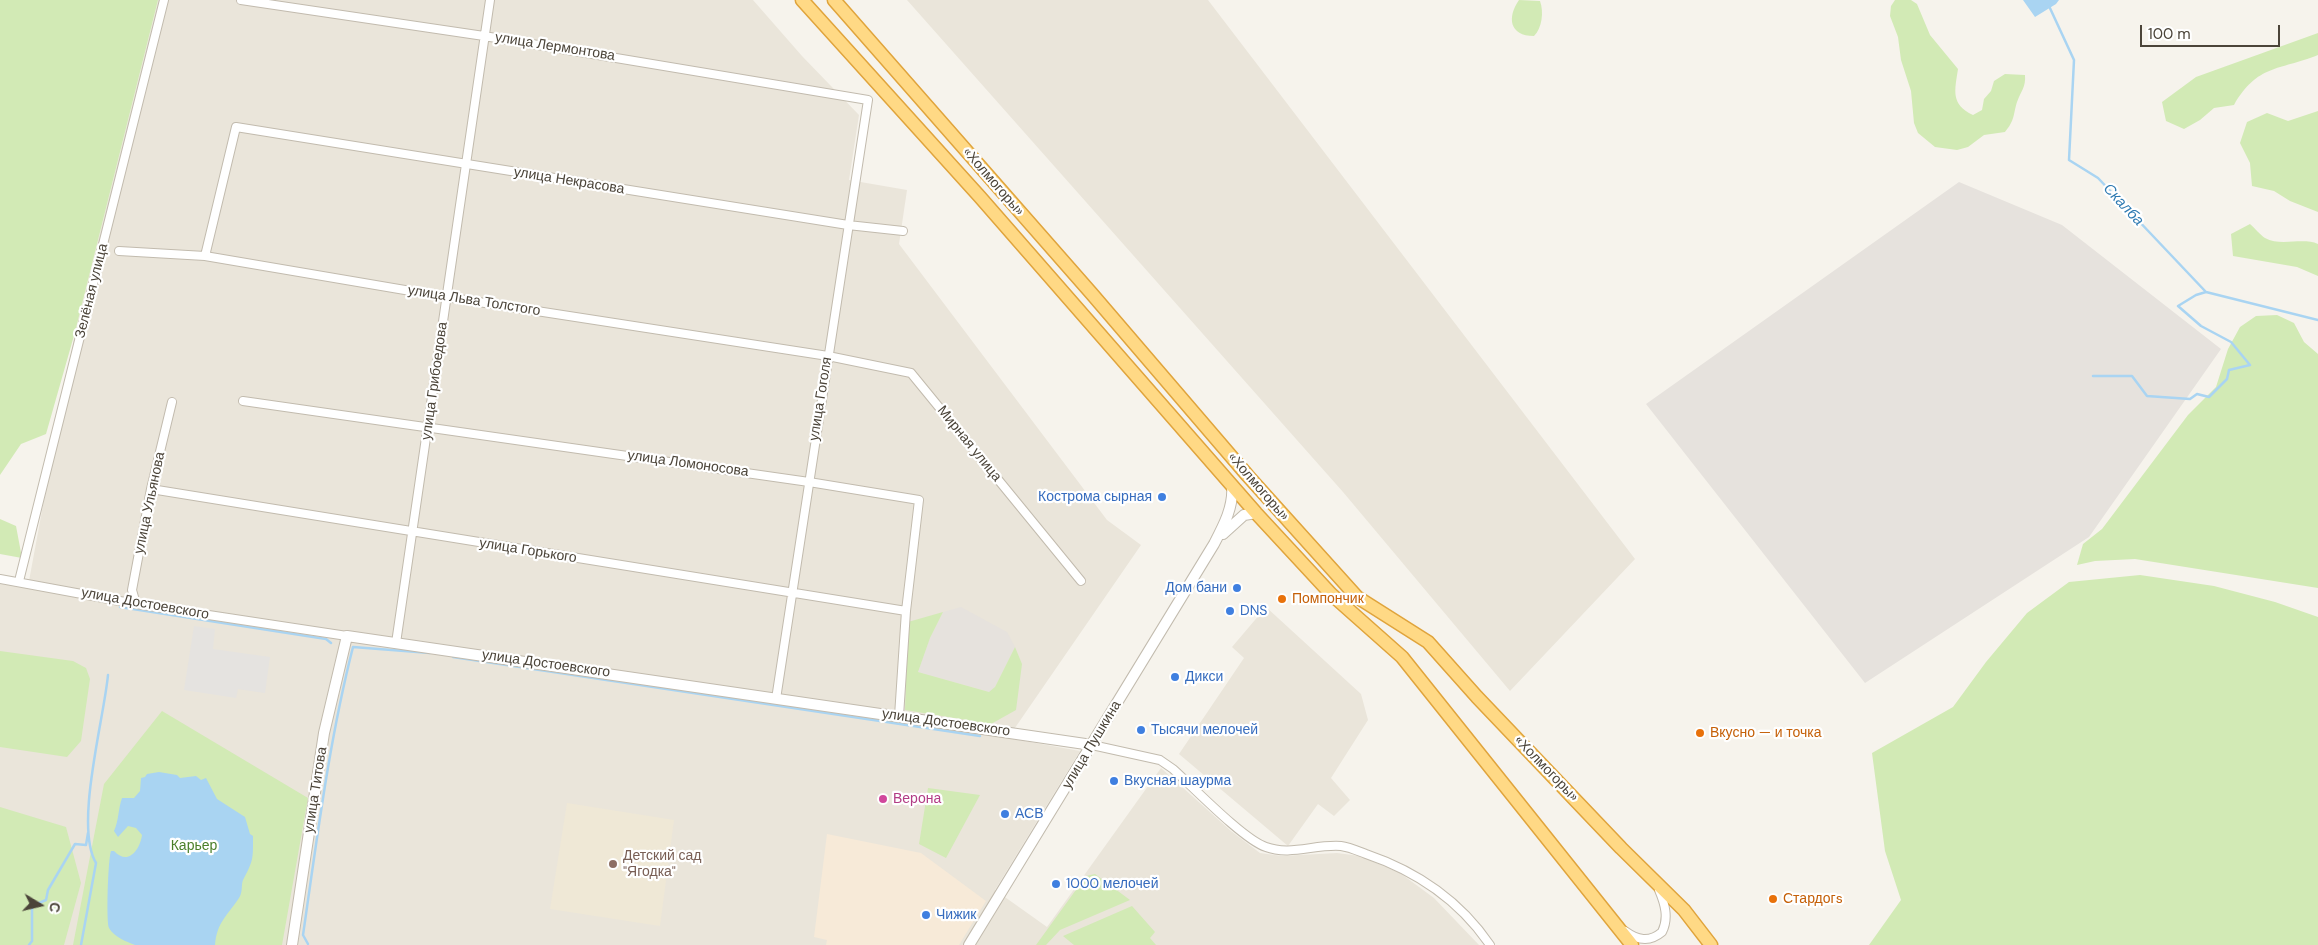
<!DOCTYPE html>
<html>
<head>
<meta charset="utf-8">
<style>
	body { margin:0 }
	#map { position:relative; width:2318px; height:945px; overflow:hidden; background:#f6f3ec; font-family:"DM Sans",sans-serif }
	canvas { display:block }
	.north { position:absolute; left:15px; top:880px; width:50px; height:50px; -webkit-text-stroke:4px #fff; paint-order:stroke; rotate:99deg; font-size:14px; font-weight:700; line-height:20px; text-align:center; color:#4b4439 }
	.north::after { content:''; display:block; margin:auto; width:18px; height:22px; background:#4b4439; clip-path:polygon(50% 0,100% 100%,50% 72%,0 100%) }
	.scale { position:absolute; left:2140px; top:25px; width:140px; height:22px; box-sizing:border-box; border:2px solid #4b4439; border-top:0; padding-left:6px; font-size:15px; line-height:18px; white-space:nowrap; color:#4b4439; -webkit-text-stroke:4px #fff; paint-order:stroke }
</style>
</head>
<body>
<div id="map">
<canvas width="2318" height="945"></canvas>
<div class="north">С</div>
<div class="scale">100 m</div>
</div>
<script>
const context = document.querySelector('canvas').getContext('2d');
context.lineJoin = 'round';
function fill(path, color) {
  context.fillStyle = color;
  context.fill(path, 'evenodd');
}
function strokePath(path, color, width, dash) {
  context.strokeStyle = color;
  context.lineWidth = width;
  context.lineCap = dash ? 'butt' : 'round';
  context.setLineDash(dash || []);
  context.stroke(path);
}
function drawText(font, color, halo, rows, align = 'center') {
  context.font = font + ' "DM Sans",sans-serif';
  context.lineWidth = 4.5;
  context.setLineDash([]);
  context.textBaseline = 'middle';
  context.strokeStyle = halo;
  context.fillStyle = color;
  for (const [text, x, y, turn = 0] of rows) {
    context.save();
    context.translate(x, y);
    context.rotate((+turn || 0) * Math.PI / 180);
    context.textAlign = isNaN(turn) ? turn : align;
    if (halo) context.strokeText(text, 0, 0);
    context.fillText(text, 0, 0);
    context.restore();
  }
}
const residential = new Path2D(`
	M158,0H753L802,56L859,115L849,180L907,190L899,244L1107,520L1141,545L1008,738L1080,751L995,890L1047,927L1161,768L1231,831L1260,853L1282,856L1337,853L1360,856L1400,873L1434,898L1479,945H0V578L29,581L75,332Z
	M907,0H1208L1635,559L1510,691L1343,492Z
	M1266,607L1361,694L1368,720L1331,778L1350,800L1334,816L1318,804L1288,846L1179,754L1244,658L1232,647Z`);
const commercial = new Path2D(`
	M827,834L921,853L986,901L959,945H826L827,940L814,937Z`);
const industrial = new Path2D(`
	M1959,182L2062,225L2221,349L2089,537L1865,683L1646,404Z
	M961,607L1007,632L1015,647L995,687L990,692L918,672L930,638L943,612Z`);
const education = new Path2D(`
	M567,803L674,820L660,926L550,909Z`);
const green = new Path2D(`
	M0,0H158L75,332L46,434L21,444L0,475Z
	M1519,0L1540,1C1544,12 1542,28 1534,36C1509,36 1507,17 1519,0Z
	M1895,0H1911L1917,4L1930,35L1958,69C1955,90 1950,104 1973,115L1982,110L1984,99L1991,91L1994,81L2005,74L2025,75C2026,87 2021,91 2017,102C2013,115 2015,120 2005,132L1984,135L1968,147L1957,150L1935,147L1918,133L1914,123L1911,91L1901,60L1898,37L1890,16L1891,6Z
	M2318,33V55C2278,71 2258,64 2234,105L2214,108L2200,120L2184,129L2166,121L2162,102L2196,77Z
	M2318,111V212L2290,201L2274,191L2252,186L2250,163L2240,143L2247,122L2267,113L2288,121Z
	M2250,224C2255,228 2260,235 2265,238C2281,247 2302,237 2318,244V276L2297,267L2233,256L2231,234Z
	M2277,315L2294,323L2304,342L2318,354V588L2135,559L2095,561L2077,565L2083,544L2102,529L2188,415L2216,387L2228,349L2240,327L2256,316Z
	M0,519L16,526L22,558L0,554Z
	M2140,575L2214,586L2275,602L2318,617V945H1869L1901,900L1885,851L1872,753L1953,707L1986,662L2027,613L2069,582Z
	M943,612L930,638L918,672L989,692L995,687L1015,647L1022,664L1016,710L991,724L905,710L908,622Z
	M0,651L73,661L86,668L90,679L81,741L67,757L0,747Z
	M162,711L308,798L282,945H73L104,784Z
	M928,788L980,795L946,858L919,844Z
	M0,807L66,827L81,883L64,945H0Z
	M1095,874L1130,900L1060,930L1046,945H1036L1086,876Z
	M1132,906L1155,932L1150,938L1156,945H1074L1063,936Z`);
const parking = new Path2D(`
	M194,626L215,629L213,649L270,657L265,693L238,689L236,698L184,690Z`);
const water = new Path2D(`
	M2023,0H2059L2056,4L2035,17Z
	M159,772L177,775L180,778L196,776L201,780L206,778L217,799L245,817L250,834L253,836C253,858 254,860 243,880C241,885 243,892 239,898C227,916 217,922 215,945H135C127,942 114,937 109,928C106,922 108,859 111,851H114C128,866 140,850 142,835L136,828L128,826L118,837L114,831C119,820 118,809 122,798H134L140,791L141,778L145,777L147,774Z`);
const stream = new Path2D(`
	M272,1L273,0
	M2049,6L2074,60L2069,160L2098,178L2206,292L2318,320
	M2093,376H2132L2147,396L2190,399L2197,394L2209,397L2227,379L2229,370L2250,365L2231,342L2201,326L2178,306L2196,295L2206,292
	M120,607L326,639L331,643
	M453,657L980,736
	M308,944L303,935C317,839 329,741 353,647L430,653
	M29,945L32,941V906L46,900L48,890L75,844L86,845L88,833
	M81,945L96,863C74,826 104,719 108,675`);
const minor = new Path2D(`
	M241,0L484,36L868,100L776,699
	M119,251L205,256L446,297L828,356L911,373L1081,581
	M205,256L236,127L848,225L903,231
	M243,401L809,482L919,500L906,611L899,716
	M151,489L906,611
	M0,579L136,604L347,636
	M19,581L164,0
	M136,604L132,590L151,489L172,402
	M396,643L490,0
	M1092,745L1160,760L1173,769C1193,787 1244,840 1266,847C1290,856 1315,844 1341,846C1349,847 1358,851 1366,854C1416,871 1460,901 1490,945
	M1625,931C1637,940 1649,943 1662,932C1669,918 1665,904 1659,890`);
const tertiary = new Path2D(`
	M1223,534L1244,515L1256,513
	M292,945L324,733L347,636L1092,745
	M969,945L1214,544C1224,525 1234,506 1232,485`);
const trunk = new Path2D(`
	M802,0L980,197L1256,513L1331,594L1402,657L1632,945
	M834,0L1092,294L1248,476L1357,597L1428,642L1477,697L1621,848L1684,910L1711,945`);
const markers = [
	[1162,497,5,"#3f7fe0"],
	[1237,588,5,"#3f7fe0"],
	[1282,599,5,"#e8710a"],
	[1230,611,5,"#3f7fe0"],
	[1175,677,5,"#3f7fe0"],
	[1141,730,5,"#3f7fe0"],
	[1700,733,5,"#e8710a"],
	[1114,781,5,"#3f7fe0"],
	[883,799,5,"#d1479c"],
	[1005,814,5,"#3f7fe0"],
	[613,864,5,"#8d6e63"],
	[1056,884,5,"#3f7fe0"],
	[1773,899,5,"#e8710a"],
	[926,915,5,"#3f7fe0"]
];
const streetNames = [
	["улица Лермонтова",555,47,9],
	["улица Некрасова",569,181,9],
	["«Холмогоры»",993,182,49],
	["Зелёная улица",92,291,-76],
	["улица Льва Толстого",474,301,9],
	["улица Грибоедова",435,381,-82],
	["улица Гоголя",821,399,-81],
	["Мирная улица",969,444,51],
	["улица Ломоносова",688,464,8],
	["«Холмогоры»",1258,487,49],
	["улица Ульянова",150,503,-78],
	["улица Горького",528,551,9],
	["улица Достоевского",145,604,10],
	["улица Достоевского",546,664,8],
	["улица Достоевского",946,723,8],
	["улица Пушкина",1092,745,-59],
	["«Холмогоры»",1546,769,46],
	["улица Титова",316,790,-81]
];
const shopNames = [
	["Кострома сырная",1152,497,"right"],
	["Дом бани",1227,588,"right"],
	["DNS",1240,611],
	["Дикси",1185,677],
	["Тысячи мелочей",1151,730],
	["Вкусная шаурма",1124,781],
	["АСВ",1015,814],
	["1000 мелочей",1066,884],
	["Чижик",936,915]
];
const foodNames = [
	["Помпончик",1292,599],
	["Вкусно — и точка",1710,733],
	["Стардогs",1783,899]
];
const hotelNames = [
	["Верона",893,799]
];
const parkNames = [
	["Карьер",194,846]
];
const educationNames = [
	["Детский сад",623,856],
	["\"Ягодка\"",623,872]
];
const waterNames = [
	["Скалба",2123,205,47]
];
fill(residential, '#eae5da');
fill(commercial, '#f7ead8');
fill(industrial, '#e6e2dd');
fill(education, '#efe8d6');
fill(green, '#d2eab5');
fill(parking, '#e5e3e0');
fill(water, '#a9d4f2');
strokePath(stream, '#a9d4f2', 2.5);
strokePath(minor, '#c2bbae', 10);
strokePath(tertiary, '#c2bbae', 12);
strokePath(trunk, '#e0a43c', 15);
strokePath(minor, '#fff', 8);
strokePath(tertiary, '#fff', 10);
strokePath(trunk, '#ffd985', 12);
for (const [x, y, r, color] of markers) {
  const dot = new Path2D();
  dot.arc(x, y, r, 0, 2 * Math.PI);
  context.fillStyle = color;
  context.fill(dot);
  strokePath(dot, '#fff', 2);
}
drawText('14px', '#4b4439', '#fff', streetNames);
drawText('14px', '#366cbe', '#fff', shopNames, 'left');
drawText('14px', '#c56008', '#fff', foodNames, 'left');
drawText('14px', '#b23c85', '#fff', hotelNames, 'left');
drawText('14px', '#4a7f2a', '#fff', parkNames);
drawText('14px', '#785e54', '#fff', educationNames, 'left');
drawText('italic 15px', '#2e7ab2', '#fff', waterNames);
</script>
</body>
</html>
